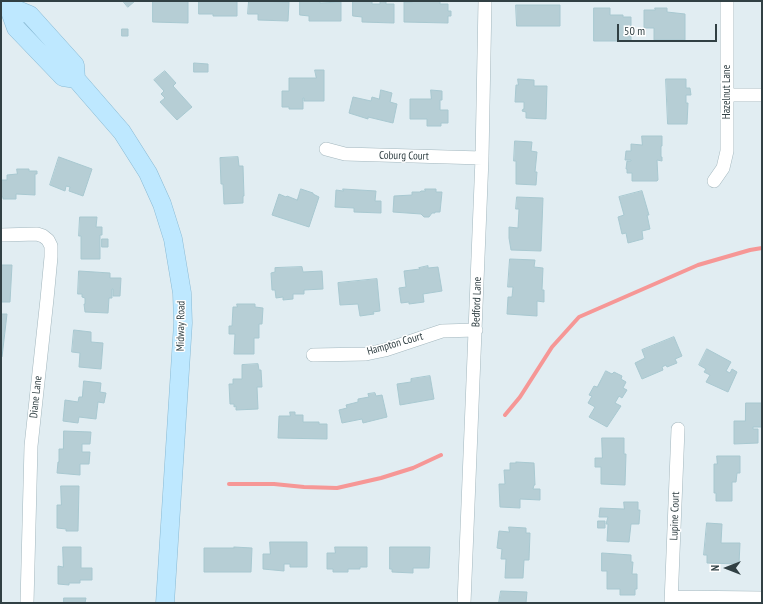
<!DOCTYPE html>
<html>
<head>
<meta charset="utf-8">
<style>
	body { margin:0 }
	#map { position:relative; width:763px; height:604px; overflow:hidden; background:#e1edf2; font-family:"PT Sans Narrow",sans-serif }
	canvas { display:block }
	.frame { position:absolute; inset:0; border:2px solid #314044; pointer-events:none }
	.north { position:absolute; left:707px; top:548px; width:40px; height:40px; -webkit-text-stroke:3px #fff; paint-order:stroke; rotate:270deg; font-size:11px; font-weight:700; line-height:16px; text-align:center; color:#314044 }
	.north::after { content:''; display:block; margin:auto; width:14px; height:18px; background:#314044; clip-path:polygon(50% 0,100% 100%,50% 72%,0 100%) }
	.scale { position:absolute; left:617px; top:24px; width:100px; height:18px; box-sizing:border-box; border:2px solid #314044; border-top:0; padding-left:5px; font-size:12px; line-height:14px; white-space:nowrap; color:#314044; -webkit-text-stroke:3px #fff; paint-order:stroke }
</style>
</head>
<body>
<div id="map">
<canvas width="763" height="604"></canvas>
<div class="frame"></div>
<div class="north">N</div>
<div class="scale">50 m</div>
</div>
<script>
const context = document.querySelector('canvas').getContext('2d');
context.lineJoin = 'round';
function strokePath(path, color, width, dash) {
  context.strokeStyle = color;
  context.lineWidth = width;
  context.lineCap = dash ? 'butt' : 'round';
  context.setLineDash(dash || []);
  context.stroke(path);
}
function fill(path, color) {
  context.fillStyle = color;
  context.fill(path, 'evenodd');
}
function drawText(font, color, halo, rows, align = 'center') {
  context.font = font + ' "PT Sans Narrow",sans-serif';
  context.lineWidth = 3;
  context.setLineDash([]);
  context.textBaseline = 'middle';
  context.strokeStyle = halo;
  context.fillStyle = color;
  for (const [text, x, y, turn = 0] of rows) {
    context.save();
    context.translate(x, y);
    context.rotate((+turn || 0) * Math.PI / 180);
    context.textAlign = isNaN(turn) ? turn : align;
    if (halo) context.strokeText(text, 0, 0);
    context.fillText(text, 0, 0);
    context.restore();
  }
}
const stream = new Path2D(`
	M505,415L520,397L552,347L579,317L698,265L750,250L762,248
	M229,484H274L304,487L337,488L381,478L413,468L441,455`);
const building = new Path2D(`
	M123,1H135L128,7Z
	M153,1H188V23L153,22Z
	M199,1H237V16H213V14H199Z
	M249,1L289,2L288,21L258,20V14H248Z
	M300,1H320V3L341,2V21H309V16L300,15Z
	M353,1H372V4H380V1L386,2V4H394V23L362,22V17L353,16Z
	M412,1H440V4H448V11H451V16H448V23L404,22V2H412Z
	M516,5H560V26H517Z
	M594,8H610V15H623V17H631V41H594Z
	M655,8H667V12L685,14V40H654V28H644V10H655Z
	M122,29H128V36H122Z
	M194,63L208,64V72H194Z
	M315,70H324V101H304V98H303V109H289V107H282V91H289V78H316Z
	M165,71L176,83L173,86L192,107L177,120L160,102L165,98L161,94L164,91L154,80Z
	M518,79L534,80V86H547L546,119L526,118V112L522,111L523,109H524V102H515L516,85H518Z
	M666,79H686V88H690L691,95H686V103H688L687,124H668Z
	M381,90L392,93L390,102L397,104L393,123L368,117V119L349,113L353,97L371,101L372,97L379,99Z
	M431,90L442,91V100H440V110H448V123H441V126H427V119H410V99H431Z
	M642,136H662V146H661V157H662V161L657,160L658,180L657,181H632V173H627V169H626L627,161H631V160H625L626,151H631V144L642,145Z
	M515,141L532,142L531,151L537,152L535,172H537L536,185L516,184V161H514Z
	M59,157L92,169L83,196L69,191L70,187L66,186L65,191L50,185Z
	M238,157L239,166H243L244,196H243V203L224,204L223,184H221L220,158Z
	M17,169H29V171H37V174H35V195L16,194V199H3V197H1V180H7V175L17,174Z
	M301,189L313,193V194L319,197L309,227L272,215L279,194L286,197L287,196L297,200Z
	M343,189L376,191L375,201H381V213L354,212V208L335,207L336,190L343,191Z
	M425,189H436V192H442L440,212H435V213H432L429,217H424L421,214L393,212L394,196L412,195V192H420L421,191H425Z
	M642,191L649,215H647L650,229L642,231L643,239L628,243L626,233L622,234L618,217L624,215L619,197Z
	M517,197L543,198L541,251L511,250L509,238V227L518,228L519,209H516Z
	M80,217H97L96,227H102V235H100V259H81V236H79Z
	M102,239H108V247H102Z
	M510,259L535,260L534,267L543,268L542,290H544V302L537,301V316L507,314L508,297H512L513,287H508Z
	M1,265H12L10,302H1Z
	M428,266V268L438,267L442,291L423,294L424,302L409,304V302L401,303L399,288L406,287L404,271L420,269L419,268Z
	M302,267L303,272L322,271L323,289L304,290V294H293V299L283,300V297L276,298L275,290H272L271,273L275,272V268Z
	M79,271L110,273V278H121L120,296H113V289H112V298H109L108,313L85,312L84,304H85V298L82,297V294H78Z
	M377,279L380,311L373,312L374,314L360,316L358,304L340,305L338,283Z
	M237,304H255V307L263,308L262,324H259V338H254V354H234L235,334H229V326H232L233,307H237Z
	M1,314H7L2,357H1Z
	M74,330L91,332V342L103,343L101,369L79,367L80,353L72,352Z
	M674,337L682,356L675,359L677,363L667,367L666,365L662,367L663,370L642,379L635,363L645,358L642,350Z
	M707,349L731,362L726,371L730,373L732,369L737,372L728,392L706,382L710,375L704,372L706,369L699,365Z
	M258,364L259,370H261L262,387H257L258,409L236,410V406L234,407V404H230L229,384H233V379H242V365Z
	M606,371L612,374L614,372L622,376L621,379L626,382L623,388L627,390L622,398L619,396L615,403L621,406L607,427L589,417L595,407L588,403L592,396L589,395L594,386L597,387Z
	M430,376L434,399L400,405L397,384L411,382V379Z
	M84,381L101,383L100,392L106,393L104,403L98,402L96,419L79,417L78,423L63,421L65,400L78,402L79,397H82Z
	M375,393L376,396L382,395L387,417L363,423L362,419L342,423L339,410L347,408L346,405L358,402V399L369,397L368,394Z
	M746,403H762V427H753V429H758V443L734,444V421H745Z
	M290,412H295V415H303V422H319V424H327V439L278,438L279,416H290Z
	M64,431L91,432L90,444H82V452H90L89,464H80V475L57,473L58,462H59V449H63Z
	M602,438H624V454H626L625,485L601,484V467H595V458H602Z
	M717,456H740V473H737L736,482H732V501H716V493H714V464H717Z
	M516,462L534,463L535,485H534L533,489H540V500L520,499V508L500,507L499,484H505L504,470H510V463H516Z
	M61,486H79L78,531H66V529L57,528V505H61Z
	M624,502H638V510H640L639,524H631L629,542L607,541L608,524H606L608,517H599L600,508L624,509Z
	M598,521H605V528H598Z
	M707,523L722,524L721,543H740L739,564L707,563V555H704Z
	M509,527L526,528V533H530L529,560H524L523,578H505L506,559H501L502,549L497,548L499,531L509,532Z
	M270,542H307V567H290V564H284V571L263,569V554H270Z
	M63,547H81V568H92V580H80V583H69V585L58,584V566L63,567Z
	M234,547L252,548L251,572H204V548H234Z
	M335,547H367V567H360V569H348V572H333V569H327V553H335Z
	M390,547H430L429,568H413V573L392,572V569H390Z
	M602,553L631,555V562H633L632,574H637V589H635V595H620V589H607V571H602Z
	M501,591L527,592L526,603H499Z
	M64,598H86L85,603H64Z`);
const street = new Path2D(`
	M727,95H762
	M326,149L345,154L482,158
	M714,181L723,168L727,151V1
	M1,235L37,234L43,236L48,240L51,246V257L47,299L31,446L27,603
	M313,355L366,354L385,350L442,331L476,330
	M672,597L762,598
	M464,603L482,158L485,1
	M671,603L678,429`);
const secondary = new Path2D(`
	M4,1L8,6L16,28L63,77L76,79
	M8,6L30,15L75,65L76,79L122,132L148,173L162,204L173,239L182,293L183,323L165,603`);
const streetNames = [
	["Hazelnut Lane",727,92,-90],
	["Coburg Court",404,156,1],
	["Bedford Lane",477,302,-88],
	["Midway Road",181,326,-89],
	["Hampton Court",395,344,-16],
	["Diane Lane",36,397,-84],
	["Lupine Court",675,516,-88]
];
strokePath(stream, '#f69796', 4);
fill(building, '#b6ced5');
strokePath(building, '#a8c8d0', 1);
strokePath(street, '#a3b7be', 14);
strokePath(secondary, '#89bad4', 19);
strokePath(street, '#fff', 13);
strokePath(secondary, '#bee8ff', 18);
drawText('11px', '#314044', '#fff', streetNames);
</script>
</body>
</html>
